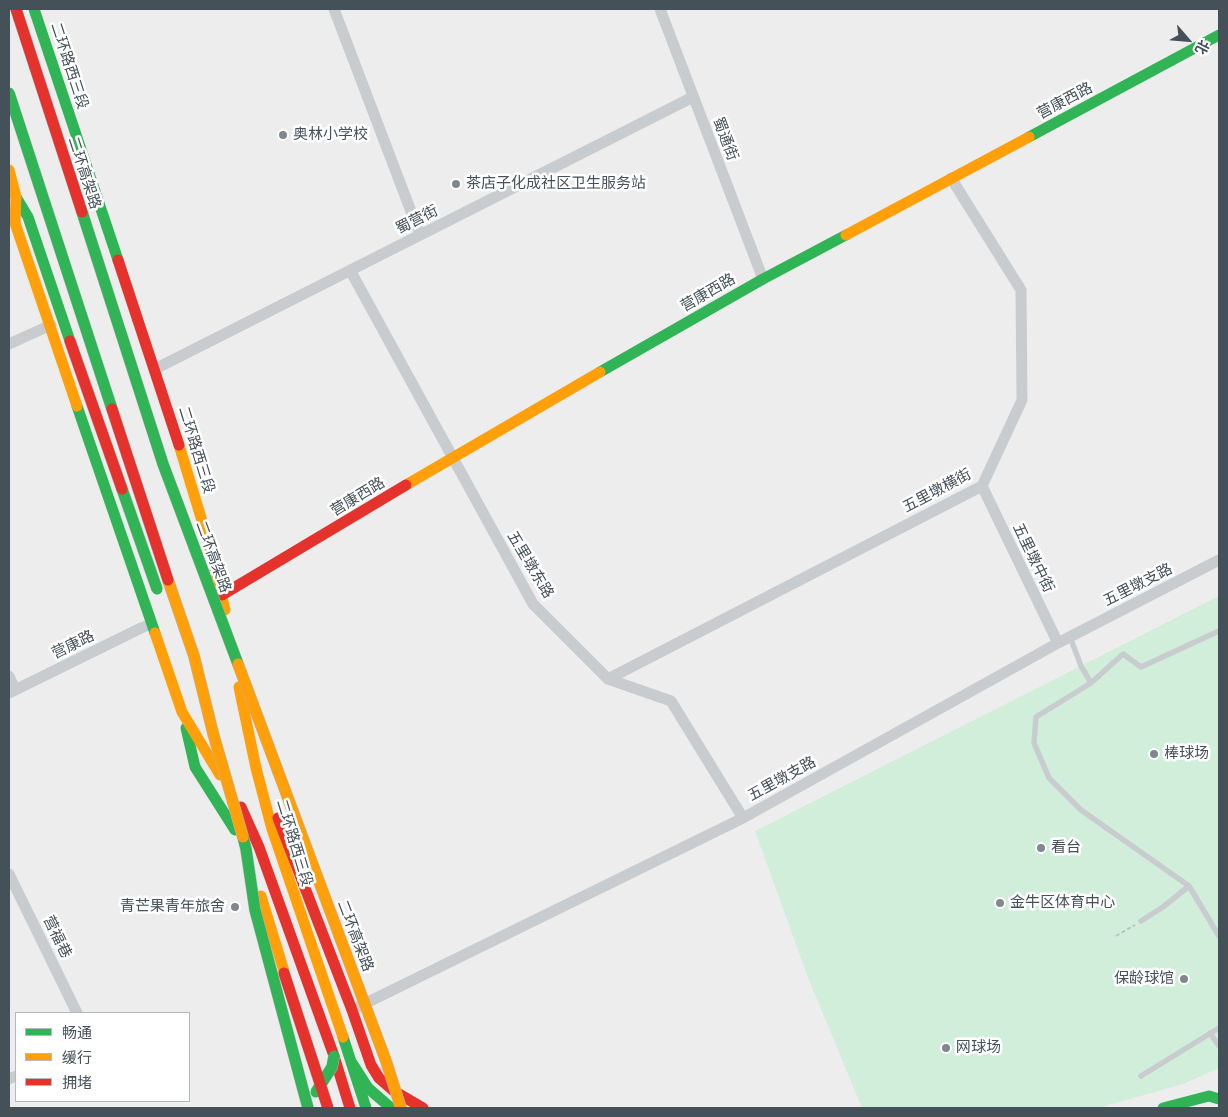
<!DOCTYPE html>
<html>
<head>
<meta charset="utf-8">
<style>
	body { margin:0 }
	#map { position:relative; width:1228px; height:1117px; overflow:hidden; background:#eeeded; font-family:Rubik,"Noto Sans SC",sans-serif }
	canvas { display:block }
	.frame { position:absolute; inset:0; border:10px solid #445159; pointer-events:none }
	.legend { position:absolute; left:15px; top:1012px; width:175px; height:90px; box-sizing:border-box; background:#fff; border:1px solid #b4b9bd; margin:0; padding:6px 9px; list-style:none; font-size:15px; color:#445159 }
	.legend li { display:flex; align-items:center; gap:10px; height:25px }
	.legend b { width:25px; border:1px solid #b4b9bd }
	.north { position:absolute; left:1163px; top:15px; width:50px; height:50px; -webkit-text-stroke:4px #fff; paint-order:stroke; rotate:117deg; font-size:14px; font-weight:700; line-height:20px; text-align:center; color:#445159 }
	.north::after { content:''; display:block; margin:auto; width:18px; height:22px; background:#445159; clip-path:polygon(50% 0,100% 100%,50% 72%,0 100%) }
</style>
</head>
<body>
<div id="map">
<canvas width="1228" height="1117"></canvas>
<div class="frame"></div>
<ul class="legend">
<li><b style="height:6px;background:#30b455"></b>畅通</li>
<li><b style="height:6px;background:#ff9f0a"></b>缓行</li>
<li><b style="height:6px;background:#e5322d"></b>拥堵</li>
</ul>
<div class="north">北</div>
</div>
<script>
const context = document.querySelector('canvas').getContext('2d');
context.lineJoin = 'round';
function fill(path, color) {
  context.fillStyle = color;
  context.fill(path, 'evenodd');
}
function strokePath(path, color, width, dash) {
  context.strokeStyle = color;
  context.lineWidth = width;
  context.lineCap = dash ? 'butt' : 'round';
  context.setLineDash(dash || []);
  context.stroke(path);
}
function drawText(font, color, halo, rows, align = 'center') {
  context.font = font + ' Rubik,"Noto Sans SC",sans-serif';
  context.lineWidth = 5;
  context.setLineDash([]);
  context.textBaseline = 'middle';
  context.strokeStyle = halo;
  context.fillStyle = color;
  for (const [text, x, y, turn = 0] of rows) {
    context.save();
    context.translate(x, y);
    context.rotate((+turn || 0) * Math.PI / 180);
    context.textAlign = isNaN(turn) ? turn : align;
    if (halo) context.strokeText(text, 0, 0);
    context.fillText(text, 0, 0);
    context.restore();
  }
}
const green = new Path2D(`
	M1219,596V1068L1183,1084L1098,1108H862L807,975L755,831Z`);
const path = new Path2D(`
	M1116,936L1135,925`);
const lane = new Path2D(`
	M1070,637L1081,666L1091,683L1036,717L1034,743L1049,778L1081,810L1189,886L1219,936
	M1091,683L1123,654L1141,667L1219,631
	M1141,921L1163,907L1189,886
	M1210,1033L1219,1046
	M1141,1076L1219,1028`);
const street = new Path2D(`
	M334,9L420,235
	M660,9L763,279
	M350,270L533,604L608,679L671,701L743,818
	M9,344L51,325
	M155,369L693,97
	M982,486L1058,643
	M9,676L15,690
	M608,679L982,486L1022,400L1021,290L951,178
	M9,693L141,628L151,624
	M9,874L77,1013
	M360,1006L743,818L1058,643L1219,560
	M9,1079L16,1076`);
const fast = new Path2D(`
	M34,9L118,260
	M1029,137L1219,35
	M16,197L28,217L70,341
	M600,372L763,279L846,235
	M77,406L155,633
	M186,728L195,767L235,830
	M343,1037L366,1108
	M352,1063L368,1088L391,1108
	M1163,1108L1209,1096L1219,1099`);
const slow = new Path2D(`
	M9,170L16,197L15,223L77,406
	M846,235L1029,137
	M179,445L209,544L225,610
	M406,485L600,372
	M155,633L182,712L220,775
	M239,687L256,768L272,829L343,1037
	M261,896L284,971`);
const jam = new Path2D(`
	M118,260L179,445
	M222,595L406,485
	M241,807L259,847L334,1056L350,1108
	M278,818L352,1010L371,1065L379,1078L394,1091L423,1108`);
const fastBridge = new Path2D(`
	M9,93L112,409
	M82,212L163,464L238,664
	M122,489L157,589
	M243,837L246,849L255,910L308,1108
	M316,1092L332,1067L334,1056`);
const slowBridge = new Path2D(`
	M168,580L194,656L213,733L243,837
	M238,664L386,1061L401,1108`);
const jamBridge = new Path2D(`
	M16,9L82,212
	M70,341L122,489
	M112,409L168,580
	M284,973L328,1108`);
const markers = [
	[283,135,5,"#80888d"],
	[456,184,5,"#80888d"],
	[1154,754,5,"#80888d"],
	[1041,848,5,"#80888d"],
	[1000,903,5,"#80888d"],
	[235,907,5,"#80888d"],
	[1184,979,5,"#80888d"],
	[946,1048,5,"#80888d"]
];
const streetNames = [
	["二环路西三段",69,66,72],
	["营康西路",1065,101,-28],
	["蜀通街",725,139,69],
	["二环高架路",84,173,72],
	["蜀营街",417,220,-27],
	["营康西路",708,293,-30],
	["二环路西三段",196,450,73],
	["五里墩横街",937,491,-28],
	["营康西路",358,497,-31],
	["二环高架路",213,557,70],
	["五里墩中街",1033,558,64],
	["五里墩东路",530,565,59],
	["五里墩支路",1138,585,-27],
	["营康路",73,645,-26],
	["五里墩支路",782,779,-29],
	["二环路西三段",294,843,73],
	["二环高架路",355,936,69],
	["营福巷",57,937,64]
];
const poiNames = [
	["奥林小学校",293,135],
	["茶店子化成社区卫生服务站",466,184],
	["棒球场",1164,754],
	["看台",1051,848],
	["金牛区体育中心",1010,903],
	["青芒果青年旅舍",225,907,"right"],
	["保龄球馆",1174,979,"right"],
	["网球场",956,1048]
];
fill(green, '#d0eeda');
strokePath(path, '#b6c3be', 2, [4, 2.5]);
strokePath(lane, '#c9ccce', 5.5);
strokePath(street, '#c9ccce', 11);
strokePath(fast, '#30b455', 11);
strokePath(slow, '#ff9f0a', 11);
strokePath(jam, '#e5322d', 11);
strokePath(fastBridge, '#b2b8bd', 12, []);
strokePath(slowBridge, '#b2b8bd', 12, []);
strokePath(jamBridge, '#b2b8bd', 12, []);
strokePath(fastBridge, '#30b455', 11);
strokePath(slowBridge, '#ff9f0a', 11);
strokePath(jamBridge, '#e5322d', 11);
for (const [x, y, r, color] of markers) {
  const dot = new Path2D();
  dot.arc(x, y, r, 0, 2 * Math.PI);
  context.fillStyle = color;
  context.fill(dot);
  strokePath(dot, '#fff', 2);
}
drawText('15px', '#445159', '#fff', streetNames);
drawText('15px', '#445159', '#fff', poiNames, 'left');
</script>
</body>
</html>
